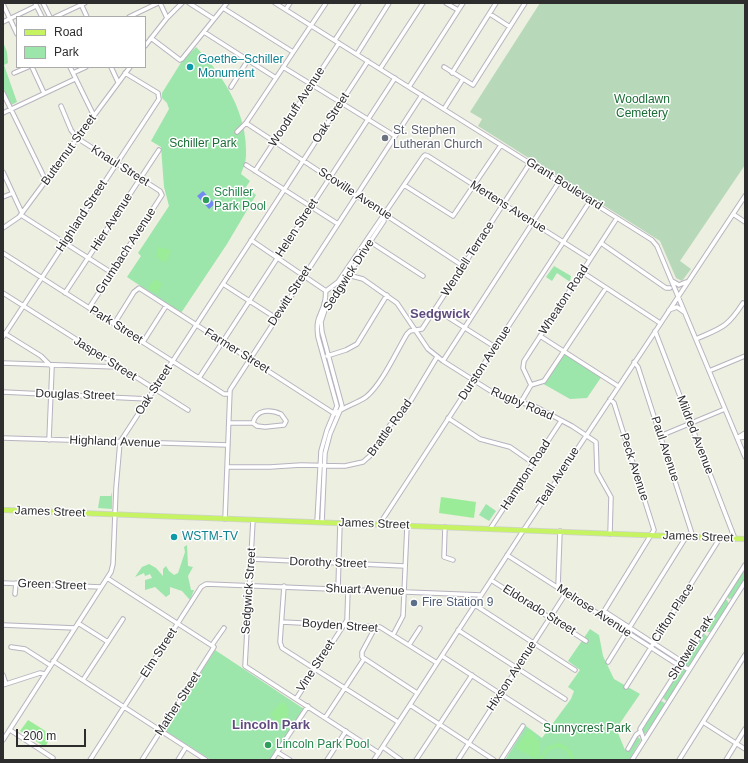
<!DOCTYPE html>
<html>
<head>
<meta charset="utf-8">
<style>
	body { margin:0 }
	#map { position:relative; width:748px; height:763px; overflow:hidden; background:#edefe0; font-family:Arial,sans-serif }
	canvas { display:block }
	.frame { position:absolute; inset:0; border:4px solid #2d2d2d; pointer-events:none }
	.legend { position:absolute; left:16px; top:16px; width:130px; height:52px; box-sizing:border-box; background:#fff; border:1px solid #ababab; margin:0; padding:5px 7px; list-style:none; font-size:12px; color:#2d2d2d }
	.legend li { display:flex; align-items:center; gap:8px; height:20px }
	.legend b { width:20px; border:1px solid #ababab }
	.scale { position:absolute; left:16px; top:729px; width:70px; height:18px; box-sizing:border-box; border:2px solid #2d2d2d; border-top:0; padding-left:5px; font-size:12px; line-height:14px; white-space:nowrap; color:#2d2d2d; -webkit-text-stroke:3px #fff; paint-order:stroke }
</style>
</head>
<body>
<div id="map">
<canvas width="748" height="763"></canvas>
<div class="frame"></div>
<ul class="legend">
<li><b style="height:5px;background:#c5f361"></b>Road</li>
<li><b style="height:11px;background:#9ce5ab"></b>Park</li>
</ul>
<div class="scale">200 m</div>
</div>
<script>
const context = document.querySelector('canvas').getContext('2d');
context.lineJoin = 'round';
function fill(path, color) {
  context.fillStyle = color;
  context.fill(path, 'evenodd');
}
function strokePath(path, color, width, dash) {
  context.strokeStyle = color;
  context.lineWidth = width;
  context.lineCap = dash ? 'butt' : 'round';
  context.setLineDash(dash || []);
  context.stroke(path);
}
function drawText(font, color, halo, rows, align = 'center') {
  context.font = font + ' Arial,sans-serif';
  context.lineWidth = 3;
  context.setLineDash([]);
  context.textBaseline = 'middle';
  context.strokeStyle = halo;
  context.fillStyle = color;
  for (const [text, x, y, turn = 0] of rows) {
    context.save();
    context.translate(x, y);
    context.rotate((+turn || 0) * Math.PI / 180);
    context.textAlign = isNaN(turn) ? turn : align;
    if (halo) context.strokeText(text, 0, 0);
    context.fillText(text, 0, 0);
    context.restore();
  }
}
const green = new Path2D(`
	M3,42L7,52L8,63L4,65L17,102L11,105L3,88Z
	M196,47C224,76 248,114 246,156C246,162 243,168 241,174L250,181L246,187L256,195L227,244L181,313L127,277L141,256L138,253L169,206L164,187L161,147L151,141L169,109L167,103L162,98V93L182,61Z
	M554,266L571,276L570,282L557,273L552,281L546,277Z
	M564,351L602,376L587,398L570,399L540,382Z
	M112,492V509L98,508L100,496H111Z
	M486,504L496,511L489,521L479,515Z
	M187,545L188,566L193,567L188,576L191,590H194L190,600L182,591L170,587V594L166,597L155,587L145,590V580L152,578L150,574L145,576L144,573L135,577L142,567L149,564L156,568L163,576V569L166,566L169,571L174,575L178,573L185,552L184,547Z
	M745,566V579L733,598L729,599L727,596Z
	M724,600H727L729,604L711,632H707L705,630Z
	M590,629L599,635L603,656L614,679L640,694L618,726V733L625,750L637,736L641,740L629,760H505L526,726L542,738L571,699L574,691L568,687L580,670L568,661Z
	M703,633L708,637L690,666L688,667L684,663Z
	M215,650L304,709L270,760H211L164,730Z
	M681,667L687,671L669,700L666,701L662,697Z
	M660,700L666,704L645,734L641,729Z`);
const cemetery = new Path2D(`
	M540,3H745V165L680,261L691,269L682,281L676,278L660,241L478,126L482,119L470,112Z`);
const pitch = new Path2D(`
	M158,247L171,250L167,261L163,262L156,256Z
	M156,280L162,283L158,293H156L148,289L153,281Z
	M441,497L476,502L474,518L439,513Z
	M283,701C292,710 289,718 279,725L270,714Z
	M28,720L52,735L45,747L20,731Z
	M528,730C540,736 543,748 537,760L516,748Z
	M558,743C567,745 573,750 574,760H570L566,750L558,747L549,750L542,760H538L547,747Z`);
const water = new Path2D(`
	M203,191L215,204L209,209L197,196Z`);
const minor = new Path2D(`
	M35,3L42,17
	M43,3L50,17
	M160,3L167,18
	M189,3L214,19
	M275,3L652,240L657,246L745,457
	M446,3L458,10
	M3,4L17,34
	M81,4L87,17
	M223,8L293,52
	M286,9L290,3
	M490,14L510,27
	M55,17L85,3
	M129,17L158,3
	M3,22L36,6
	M204,32L276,78
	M151,38L180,60L182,59L227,3
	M335,40L359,3
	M145,46L167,18L182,3
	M357,54L389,3
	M32,67L44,93
	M70,67L94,116
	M111,67L118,82
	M283,67L395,136
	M444,67L473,85L525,3
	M380,69L423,3
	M14,73L28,67
	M73,73L86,67
	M452,73L496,3
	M231,87L248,60
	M409,87L463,3
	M3,93L46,181
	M61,106L71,130L77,138L160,191L162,195L89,308
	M444,109L463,79
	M3,113L75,79
	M246,123L463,266
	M237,132L246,123L326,3
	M246,165L338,224
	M255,171L339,43
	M3,172L22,213
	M404,185L453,216L501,145
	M3,197L13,193
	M733,214L745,222
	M21,215L112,273
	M3,228L19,217L130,67
	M251,240L326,291
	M369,241L423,276
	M601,243L666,288H670
	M3,253L224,394H229
	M582,272L660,323
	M344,274L363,279L397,303L428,349L443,361L497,395L536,407L572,426L596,442L597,472L611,497L610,534
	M672,281L679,285L686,282
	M223,284L276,318
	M3,293L188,410
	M65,293L159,150
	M435,309L495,347
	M669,310L677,307L684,312
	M114,324L134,292L139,288L335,414C345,406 356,404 366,397C382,384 396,352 407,334L410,331L422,329L530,163
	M655,331L735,539
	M4,333L41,356L52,367L49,440
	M540,336L618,386
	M3,337L159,99L158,93L125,73
	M696,339C721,328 727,328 743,303
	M143,342L166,306
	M327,356L346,350L357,344L387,295
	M443,361L559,182
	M634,362L638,367L693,537
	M3,363L117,367
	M709,371L745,356
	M199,378L395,78
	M531,385L523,368L524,361L617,218
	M531,385L544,381L606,288
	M3,392L148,399
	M521,402L531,385
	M448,418L480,439L510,447L533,463
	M229,423H253L257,426L265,427L284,425L286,421L281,414C270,409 256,409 253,423
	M660,436L725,409
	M3,438L228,445
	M737,438L745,433
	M737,438L745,437
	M227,467H270L301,465L345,466L363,462L372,454L390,425L404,412L437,357
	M225,519L230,390L422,95
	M253,520L245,666L379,753
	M317,522L321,451L327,430L337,406L318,337C315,315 322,317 325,300C326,297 325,294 326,291L338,282L423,157L425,155L428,156L590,259
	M322,522L325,453L330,434L342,406L322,332L321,322L325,310L384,221V216
	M379,525L590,201
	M445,527L444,557L453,560
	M490,529L561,421
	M507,555L675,663L680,664L689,670
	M251,559L405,566
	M107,578L214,647L142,760
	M491,580L586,641
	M3,583L101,587
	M284,586L280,642L282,648L398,722
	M558,587L560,531
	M338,589L340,523
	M15,594L16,583
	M475,605L575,670
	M604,611L678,659L680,661V664
	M601,616L654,530L614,403L610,399
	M282,622L380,627L437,663
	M78,623L108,642
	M3,625L75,628
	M376,626L362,652V657L417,693
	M458,630L565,699
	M393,635L403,616L407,526
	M212,645L224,628
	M409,645L420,628
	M11,647L25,649L50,665
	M442,656L550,726
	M53,661L206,760
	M608,662L686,537
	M3,675L6,684
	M83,680L123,619
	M3,685L40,673L45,674
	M626,687L720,538
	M296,699L347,620L348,589
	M410,705L494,760
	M325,718L364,659
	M703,722L745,749
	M10,730L53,758
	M3,740L111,572L113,564L116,488L120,442L368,61
	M644,740L640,729L745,565
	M383,747L401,760
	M628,749L636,735L640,732
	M277,752L290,760
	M90,760L201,587L206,584L481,595
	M178,760L186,747
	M272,760L308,706
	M327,760L346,731
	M374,760L521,534L745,196
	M416,760L472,675
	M458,760L566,593
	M501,760L523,726
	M632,760L745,582
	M679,760L745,655
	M726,760L745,729`);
const major = new Path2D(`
	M3,510L745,539`);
const markers = [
	[190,67,4,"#0f9aa8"],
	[385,138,4,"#6b7280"],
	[206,200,4,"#2e9e5b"],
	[174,537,4,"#0f9aa8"],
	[414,603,4,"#5c6f8a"],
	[268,745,4,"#2e9e5b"]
];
const cultureNames = [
	["Goethe–Schiller",198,60],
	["Monument",198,74],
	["WSTM-TV",182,537]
];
const parkNames = [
	["Woodlawn",642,100],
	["Cemetery",642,114],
	["Schiller Park",203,144],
	["Sunnycrest Park",587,729]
];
const streetNames = [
	["Woodruff Avenue",297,107,-57],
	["Oak Street",331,118,-57],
	["Butternut Street",69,150,-54],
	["Knaul Street",120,166,32],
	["Grant Boulevard",564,184,32],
	["Scoville Avenue",355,194,33],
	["Mertens Avenue",508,207,32],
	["Highland Street",82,216,-57],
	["Hier Avenue",112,222,-57],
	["Helen Street",297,228,-57],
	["Grumbach Avenue",126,251,-57],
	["Wendell Terrace",468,259,-57],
	["Sedgwick Drive",349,275,-57],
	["Dewitt Street",290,296,-57],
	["Wheaton Road",564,300,-57],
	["Park Street",116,325,32],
	["Farmer Street",237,351,32],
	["Jasper Street",105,359,32],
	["Durston Avenue",485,363,-57],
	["Oak Street",154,390,-57],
	["Douglas Street",75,395,2],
	["Rugby Road",522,404,23],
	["Brattle Road",390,428,-54],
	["Mildred Avenue",695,435,69],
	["Highland Avenue",115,442,2],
	["Paul Avenue",665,449,72],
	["Peck Avenue",634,467,72],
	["Hampton Road",526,475,-57],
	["Teall Avenue",558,477,-57],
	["James Street",50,512,2],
	["James Street",374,524,2],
	["James Street",698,537,2],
	["Dorothy Street",328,563,2],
	["Green Street",52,585,2],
	["Shuart Avenue",365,590,2],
	["Sedgwick Street",249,591,-86],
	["Eldorado Street",539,610,32],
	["Melrose Avenue",594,611,33],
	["Clifton Place",673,613,-57],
	["Boyden Street",340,626,4],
	["Shotwell Park",691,648,-58],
	["Elm Street",159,653,-57],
	["Vine Street",316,666,-57],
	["Hixson Avenue",512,676,-57],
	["Mather Street",178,704,-57]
];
const worshipNames = [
	["St. Stephen",393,131],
	["Lutheran Church",393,145]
];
const leisureNames = [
	["Schiller",214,193],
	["Park Pool",214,207],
	["Lincoln Park Pool",276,745]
];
const serviceNames = [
	["Fire Station 9",422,603]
];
const neighbourhoodNames = [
	["Sedgwick",440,314],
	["Lincoln Park",271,725]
];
fill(green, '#9ce5ab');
fill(cemetery, '#b7d9b9');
fill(pitch, '#9bec98');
fill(water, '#738bf1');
strokePath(minor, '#b8b3c0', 5.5);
strokePath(major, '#d1d1d1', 6);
strokePath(minor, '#fff', 3.5);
strokePath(major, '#c5f361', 4.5);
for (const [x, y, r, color] of markers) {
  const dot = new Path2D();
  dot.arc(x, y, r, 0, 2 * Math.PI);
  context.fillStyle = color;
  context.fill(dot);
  strokePath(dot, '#fff', 1.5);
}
drawText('12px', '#0d838f', '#fff', cultureNames, 'left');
drawText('12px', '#1a6d36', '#fff', parkNames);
drawText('12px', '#2d2d2d', '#fff', streetNames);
drawText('12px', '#5b616d', '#fff', worshipNames, 'left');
drawText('12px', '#27864d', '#fff', leisureNames, 'left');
drawText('12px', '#4e5e75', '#fff', serviceNames, 'left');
drawText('bold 13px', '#5f4c7f', '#fff', neighbourhoodNames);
</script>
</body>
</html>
